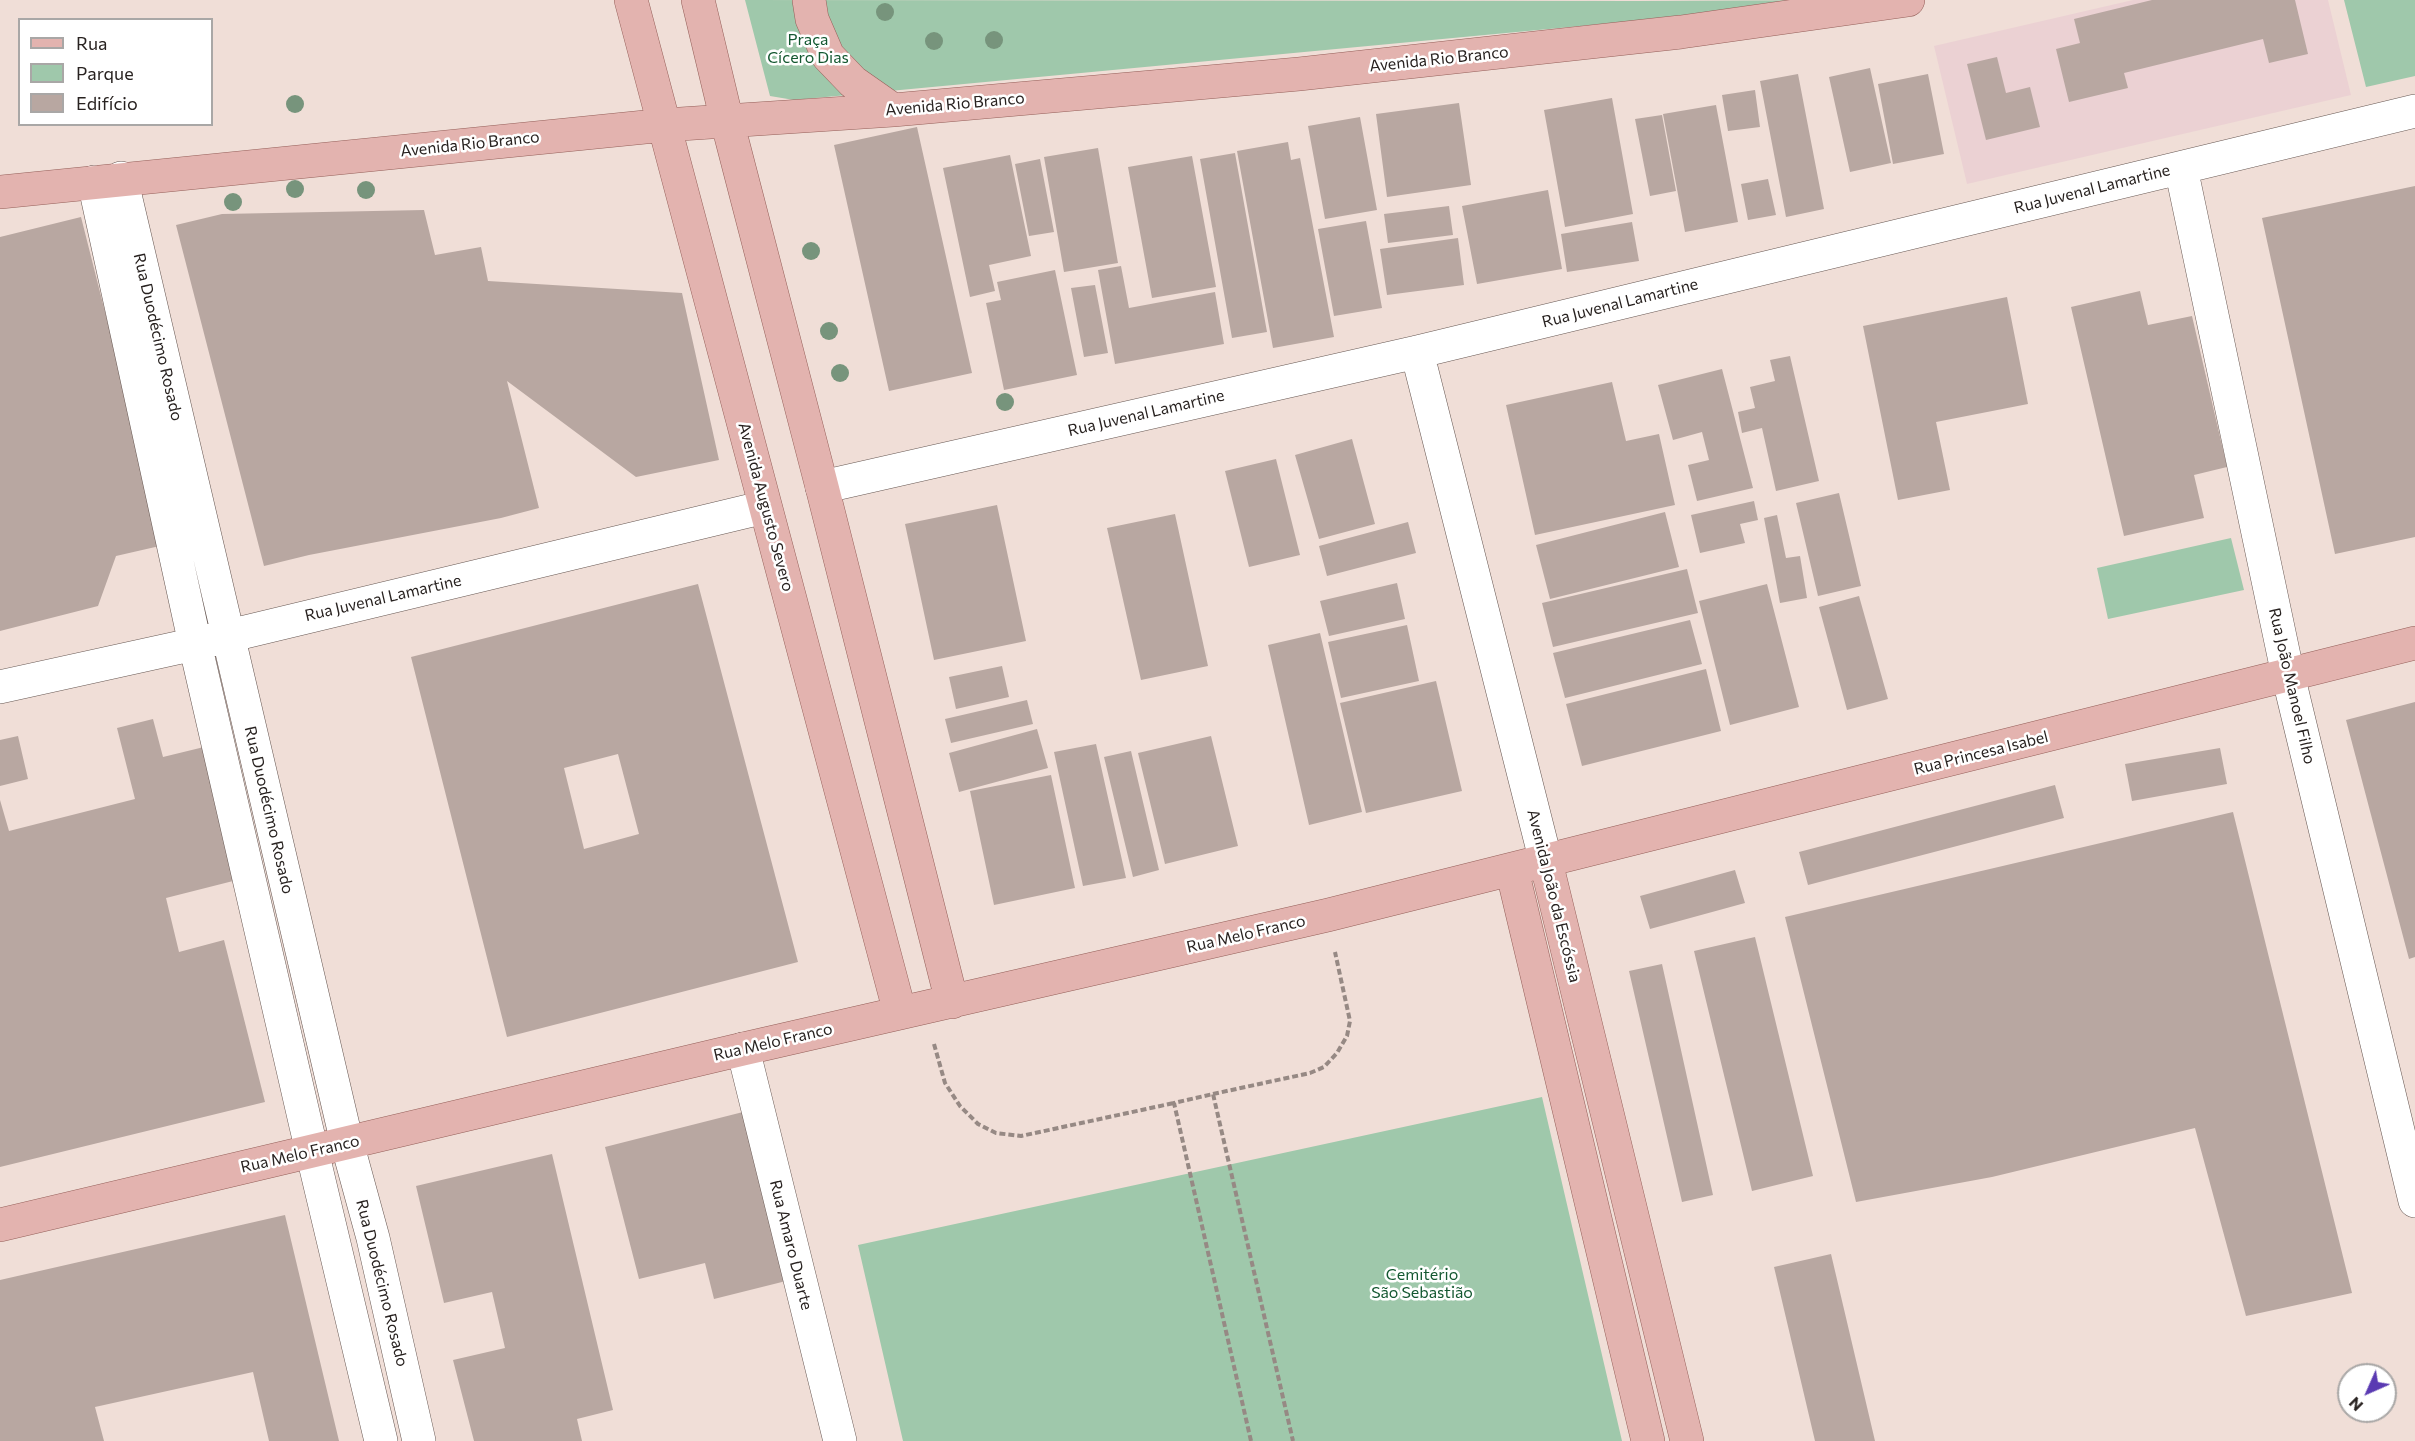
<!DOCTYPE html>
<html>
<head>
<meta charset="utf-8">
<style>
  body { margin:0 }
  #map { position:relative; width:2415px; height:1441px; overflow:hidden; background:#f0ded7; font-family:Commissioner,sans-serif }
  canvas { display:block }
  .legend { position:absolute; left:18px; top:18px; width:195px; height:108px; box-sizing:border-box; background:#fff; border:2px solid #a9a7a6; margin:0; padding:8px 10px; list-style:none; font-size:18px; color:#282220 }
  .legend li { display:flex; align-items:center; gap:12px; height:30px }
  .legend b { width:30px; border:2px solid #a9a7a6 }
  .north { position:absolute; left:2337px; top:1363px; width:60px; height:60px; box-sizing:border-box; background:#fff; border:2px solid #a9a7a6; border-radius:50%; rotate:225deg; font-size:16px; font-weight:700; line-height:24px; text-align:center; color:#282220 }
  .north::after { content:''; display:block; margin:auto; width:21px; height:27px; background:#5a3ab2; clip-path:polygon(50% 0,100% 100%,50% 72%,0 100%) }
</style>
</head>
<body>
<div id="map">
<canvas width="2415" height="1441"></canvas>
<ul class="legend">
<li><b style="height:8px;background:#e3b3af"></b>Rua</li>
<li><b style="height:16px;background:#9fc8ab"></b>Parque</li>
<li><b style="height:16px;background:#b8a7a1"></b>Edifício</li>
</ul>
<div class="north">N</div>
</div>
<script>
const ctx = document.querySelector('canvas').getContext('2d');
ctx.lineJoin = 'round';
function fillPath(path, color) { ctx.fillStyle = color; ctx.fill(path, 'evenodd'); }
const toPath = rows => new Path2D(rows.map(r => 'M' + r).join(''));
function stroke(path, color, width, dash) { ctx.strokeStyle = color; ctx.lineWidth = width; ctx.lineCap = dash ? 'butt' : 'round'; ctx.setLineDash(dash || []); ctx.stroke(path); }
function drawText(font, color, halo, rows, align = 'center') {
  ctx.font = font + ' Commissioner,sans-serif'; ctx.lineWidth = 5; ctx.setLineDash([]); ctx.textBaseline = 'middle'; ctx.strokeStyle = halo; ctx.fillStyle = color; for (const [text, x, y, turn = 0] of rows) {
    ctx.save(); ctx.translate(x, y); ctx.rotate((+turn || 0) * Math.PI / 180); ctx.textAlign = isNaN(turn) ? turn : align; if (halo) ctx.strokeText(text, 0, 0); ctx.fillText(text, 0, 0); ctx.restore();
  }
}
fillPath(toPath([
  [2133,0,2328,0,2351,95,1967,184,1934,46]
]), '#ebd1d3');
fillPath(toPath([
  [745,0,1638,1,1857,0,794,100,770,96],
  [2344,0,2415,0,2415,76,2366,87],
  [2231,538,2244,590,2108,619,2097,568],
  [1542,1097,1622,1441,903,1441,858,1245]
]), '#9fc8ab');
fillPath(toPath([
  [2152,0,2295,0,2308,54,2269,63,2263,39,2124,73,2128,88,2069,102,2056,49,2080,43,2074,19],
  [1997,57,2006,93,2030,87,2040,127,1986,140,1967,64],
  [1870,68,1891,163,1850,172,1829,77],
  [1798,74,1824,209,1786,217,1760,81],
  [1928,74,1944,154,1893,164,1878,84],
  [1755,90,1760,127,1728,131,1722,95],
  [1612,98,1633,214,1565,227,1544,110],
  [1459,103,1471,185,1387,197,1376,114],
  [1716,105,1738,222,1685,232,1663,114],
  [1662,115,1676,191,1650,196,1635,119],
  [1360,117,1377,210,1325,219,1308,126],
  [917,127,972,373,889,391,834,145],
  [1288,142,1291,160,1300,158,1334,337,1273,348,1237,151],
  [1098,148,1118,263,1064,272,1044,157],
  [1235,153,1267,332,1232,338,1200,159],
  [1010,155,1031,256,989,265,995,291,970,297,943,168],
  [1192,156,1216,287,1152,298,1128,167],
  [1040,159,1054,232,1029,236,1015,164],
  [1768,179,1776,215,1748,220,1741,184],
  [2415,186,2415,537,2335,554,2262,218],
  [1548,190,1562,269,1477,284,1462,206],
  [1449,206,1453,235,1388,243,1384,214],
  [424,210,435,255,481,247,488,281,682,293,719,460,636,477,507,381,539,508,501,518,309,555,264,566,176,225,222,214],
  [81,217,164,545,116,556,98,606,0,631,0,237],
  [1366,221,1382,308,1334,316,1318,229],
  [1632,222,1639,261,1567,272,1561,234],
  [1458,238,1464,285,1387,295,1380,249],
  [1121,266,1129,308,1215,292,1224,344,1115,364,1098,270],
  [1055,270,1077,375,1004,390,986,303,1001,300,997,282],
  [1095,285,1108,353,1084,357,1071,288],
  [2140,291,2148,325,2192,316,2227,467,2194,475,2204,518,2124,536,2071,307],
  [2007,297,2028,404,1936,422,1950,490,1898,500,1863,326],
  [1790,356,1819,481,1776,491,1762,428,1742,433,1738,412,1755,408,1750,387,1775,381,1770,360],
  [1722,369,1753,488,1697,501,1688,465,1709,460,1702,432,1673,440,1658,385],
  [1612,382,1626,441,1659,434,1675,505,1535,535,1506,405],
  [1352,439,1375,524,1319,539,1295,455],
  [1276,459,1300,555,1249,567,1225,471],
  [1839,493,1861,586,1818,596,1796,503],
  [1754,501,1758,520,1740,524,1745,543,1700,553,1691,515],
  [997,505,1026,641,934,660,905,524],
  [1665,512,1679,567,1550,599,1536,545],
  [1175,514,1208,666,1141,680,1107,528],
  [1777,515,1786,558,1800,556,1807,598,1780,603,1764,518],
  [1408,522,1416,553,1327,576,1319,546],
  [1687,569,1698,613,1553,647,1542,603],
  [1397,583,1405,619,1329,636,1320,601],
  [698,584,798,962,507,1037,411,657],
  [618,754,639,834,584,849,564,768],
  [1767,584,1799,707,1730,725,1699,601],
  [1859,596,1888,699,1847,710,1819,607],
  [1690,620,1702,664,1565,698,1553,653],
  [1407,625,1419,681,1341,698,1328,642],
  [1320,633,1362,812,1309,825,1268,645],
  [1002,666,1009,697,956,709,949,677],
  [1706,669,1721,731,1582,766,1566,704],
  [1436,681,1462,791,1366,813,1340,703],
  [1027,700,1033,724,951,743,945,719],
  [2415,702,2415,957,2409,959,2346,720],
  [153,719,163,757,204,747,237,880,166,898,179,952,224,940,265,1102,0,1167,0,800,9,831,135,799,117,728],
  [1037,729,1048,768,959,792,949,753],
  [18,736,28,779,0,786,0,740],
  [1211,736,1238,846,1165,864,1138,753],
  [1096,744,1126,878,1083,886,1054,752],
  [2220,748,2227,784,2132,801,2125,764],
  [1131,751,1159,870,1133,877,1104,757],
  [1051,775,1075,888,994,905,970,791],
  [2055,785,2064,818,1808,885,1799,852],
  [2233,812,2352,1293,2246,1316,2195,1128,1992,1177,1856,1202,1785,917],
  [1735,870,1745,903,1650,929,1640,896],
  [1755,937,1813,1176,1752,1191,1694,951],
  [1662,964,1713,1195,1682,1202,1629,971],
  [743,1112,786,1281,714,1299,705,1263,639,1279,605,1147],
  [552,1154,613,1410,577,1419,582,1441,474,1441,453,1360,505,1348,492,1292,444,1303,416,1186],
  [285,1215,339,1441,269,1441,253,1372,95,1407,104,1441,0,1441,0,1280],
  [1831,1254,1875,1441,1815,1441,1774,1267]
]), '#b8a7a1');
const minor = toPath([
  [2181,168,2288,675,2415,1201],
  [121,178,347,1143,373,1238,419,1441],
  [94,182,195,644,306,1126,381,1441],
  [1417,352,1546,862],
  [822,487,1417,352,2415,111],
  [0,687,195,644,765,507],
  [743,1049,840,1441]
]);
const major = toPath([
  [631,0,900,1013],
  [698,0,727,121,822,487,952,1002],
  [809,0,812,19,828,56,853,82,893,110],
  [0,192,665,125,893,110,1299,74,1681,32,1908,0],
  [1546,862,1687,1441],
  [1512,870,1648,1441],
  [0,1225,743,1049,1328,915,2415,643]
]);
stroke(minor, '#685954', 34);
stroke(major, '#95605a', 34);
stroke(toPath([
  [934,1044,945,1083,960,1106,978,1124,996,1133,1021,1136,1174,1103],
  [1213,1094,1310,1073,1324,1067,1337,1053,1347,1036,1350,1021,1335,952],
  [1251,1441,1174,1103,1213,1094,1293,1441]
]), '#968984', 4, [6, 3]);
stroke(minor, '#fff', 33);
stroke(major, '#e3b3af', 33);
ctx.fillStyle = '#77947c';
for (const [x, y] of [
  [885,12],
  [994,40],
  [934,41],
  [295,104],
  [295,189],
  [366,190],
  [233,202],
  [811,251],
  [829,331],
  [840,373],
  [1005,402]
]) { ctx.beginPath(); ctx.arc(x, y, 9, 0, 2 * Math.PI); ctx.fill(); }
drawText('16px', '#145831', '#fff', [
  ["Praça",808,40],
  ["Cícero Dias",808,58],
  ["Cemitério",1422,1275],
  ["São Sebastião",1422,1293]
]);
drawText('16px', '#282220', '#fff', [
  ["Avenida Rio Branco",1439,59,-6],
  ["Avenida Rio Branco",955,104,-5],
  ["Avenida Rio Branco",470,144,-6],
  ["Rua Juvenal Lamartine",2092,189,-14],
  ["Rua Juvenal Lamartine",1620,303,-14],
  ["Rua Duodécimo Rosado",158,337,77],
  ["Rua Juvenal Lamartine",1146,413,-13],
  ["Avenida Augusto Severo",766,507,75],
  ["Rua Juvenal Lamartine",383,598,-13],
  ["Rua João Manoel Filho",2292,686,77],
  ["Rua Princesa Isabel",1981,753,-14],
  ["Rua Duodécimo Rosado",269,810,77],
  ["Avenida João da Escóssia",1554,896,76],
  ["Rua Melo Franco",1246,934,-13],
  ["Rua Melo Franco",773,1042,-13],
  ["Rua Melo Franco",300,1154,-13],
  ["Rua Amaro Duarte",791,1245,76],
  ["Rua Duodécimo Rosado",382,1283,76]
]);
</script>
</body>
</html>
